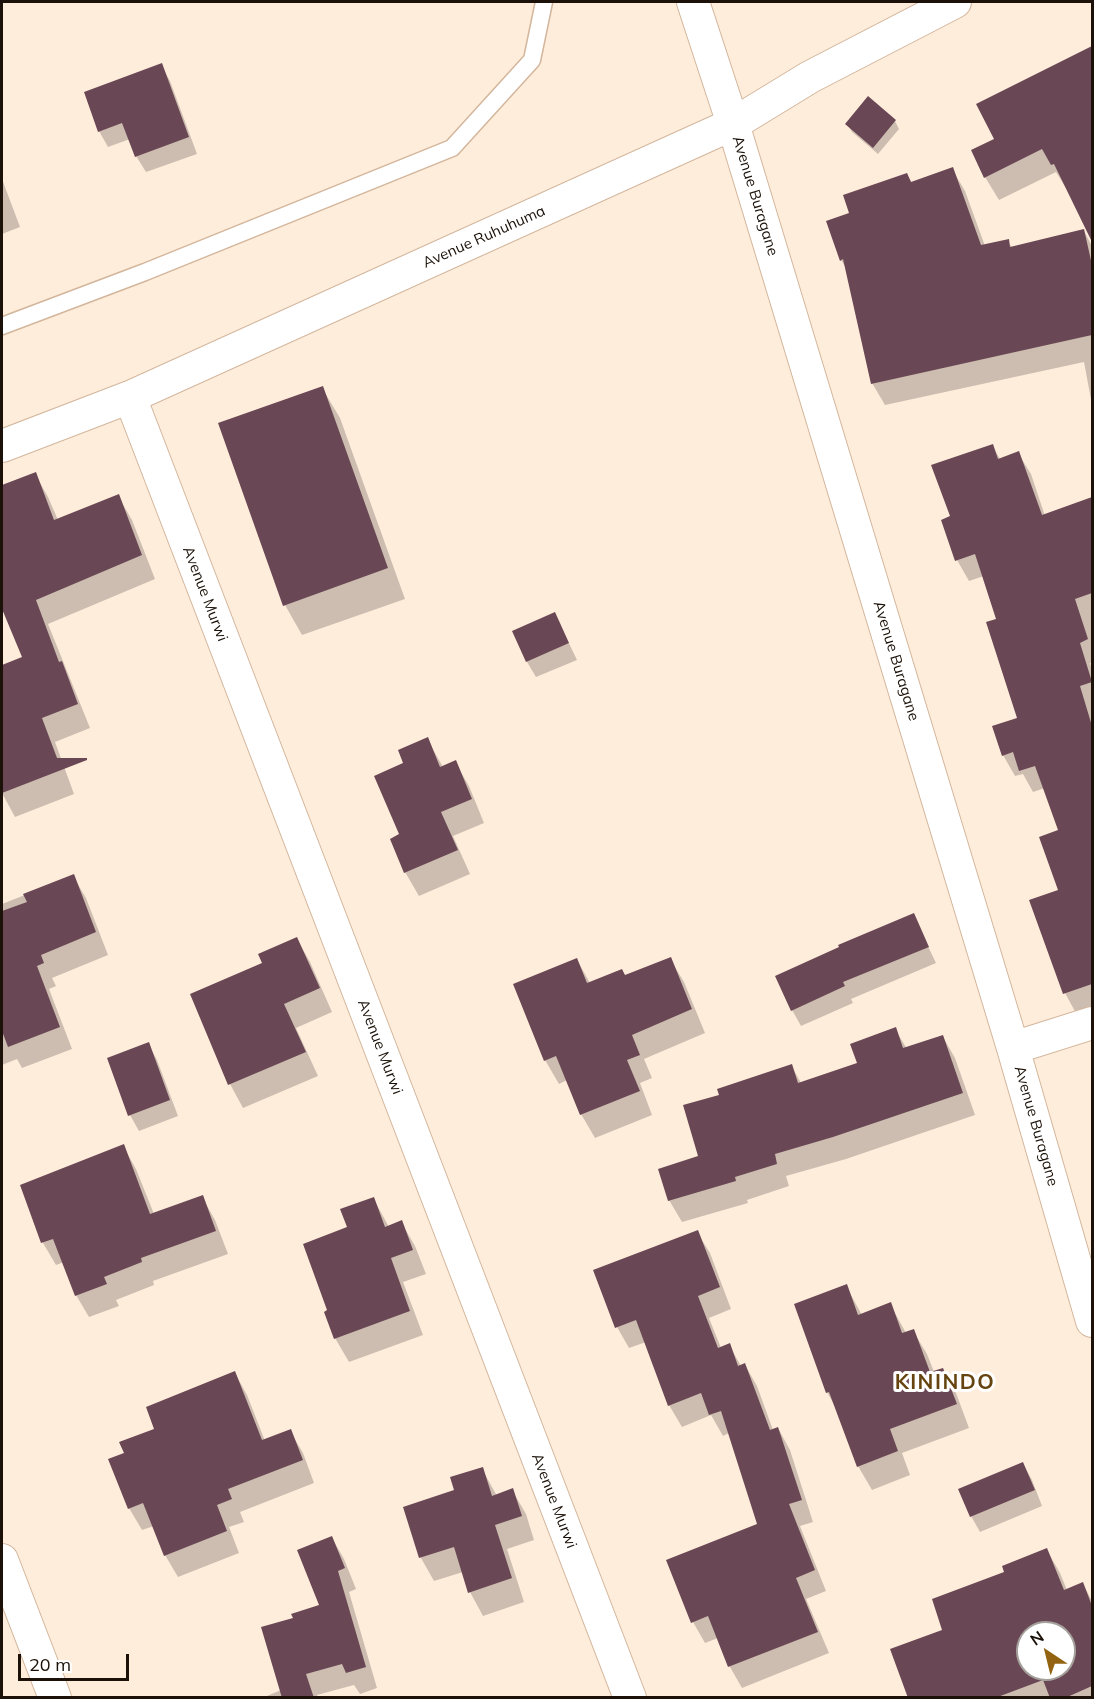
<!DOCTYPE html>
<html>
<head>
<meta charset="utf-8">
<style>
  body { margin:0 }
  #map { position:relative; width:1094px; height:1699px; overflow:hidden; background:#ffeddc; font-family:Mulish,sans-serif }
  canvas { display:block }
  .frame { position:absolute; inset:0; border:3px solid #1b1108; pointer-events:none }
  .north { position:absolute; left:1016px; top:1621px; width:60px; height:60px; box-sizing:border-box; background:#fff; border:2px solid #a4a09c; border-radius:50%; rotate:325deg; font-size:16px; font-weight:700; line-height:24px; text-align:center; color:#1b1108 }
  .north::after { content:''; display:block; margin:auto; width:21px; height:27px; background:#936312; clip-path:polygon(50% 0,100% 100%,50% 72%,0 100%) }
  .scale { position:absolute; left:18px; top:1654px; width:111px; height:27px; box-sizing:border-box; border:3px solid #1b1108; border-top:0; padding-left:8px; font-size:18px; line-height:21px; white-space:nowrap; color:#1b1108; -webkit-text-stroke:4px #fff; paint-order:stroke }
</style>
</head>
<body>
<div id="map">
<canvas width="1094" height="1699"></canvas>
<div class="frame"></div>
<div class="north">N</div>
<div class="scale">20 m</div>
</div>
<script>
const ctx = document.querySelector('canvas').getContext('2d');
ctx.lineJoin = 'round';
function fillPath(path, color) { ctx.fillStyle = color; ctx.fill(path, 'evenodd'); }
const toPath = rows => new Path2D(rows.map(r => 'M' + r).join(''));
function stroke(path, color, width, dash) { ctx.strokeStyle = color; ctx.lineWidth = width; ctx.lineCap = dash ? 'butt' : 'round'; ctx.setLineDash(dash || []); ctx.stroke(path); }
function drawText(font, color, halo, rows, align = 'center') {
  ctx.font = font + ' Mulish,sans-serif'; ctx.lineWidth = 6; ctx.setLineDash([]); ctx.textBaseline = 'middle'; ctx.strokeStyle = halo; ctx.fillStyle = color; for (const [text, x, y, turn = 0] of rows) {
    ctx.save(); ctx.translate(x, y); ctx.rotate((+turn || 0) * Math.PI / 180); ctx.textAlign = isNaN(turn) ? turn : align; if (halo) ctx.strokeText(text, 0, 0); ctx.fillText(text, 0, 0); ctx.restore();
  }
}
fillPath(toPath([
  [1086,51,1092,62,1092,227,1090,229,1067,187,1066,188,1056,172,999,200,985,177,996,139],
  [161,65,170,81,197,154,146,172,136,156,130,139,108,147,99,131],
  [868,99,895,121,899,129,878,154,852,132,847,124],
  [952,169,965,191,985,246,1008,241,1012,248,1084,231,1092,246,1092,405,1084,362,885,405,872,383,848,271,841,260,851,214,907,175,912,183],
  [2,179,20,227,2,234],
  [322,388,340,418,405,599,302,635,285,605,220,424],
  [992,445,1000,459,1018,453,1031,474,1045,516,1088,542,1092,541,1092,663,1090,663,1092,670,1092,1009,1077,1015,1065,993,1060,890,1060,831,1045,788,1033,792,1023,774,1015,776,1003,755,1019,719,998,620,984,576,969,581,957,560,951,517],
  [35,474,48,497,58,520,118,496,132,520,155,579,48,624,90,728,55,742,74,794,15,817,2,793,2,667,24,658,2,603,2,487],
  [555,614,577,660,536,677,527,662],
  [427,739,443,767,455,762,469,786,484,823,453,836,470,874,419,896,405,872,401,835,405,764],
  [73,876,86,898,108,955,52,978,56,986,49,989,72,1049,22,1068,17,1059,2,1065,2,904],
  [913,915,936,963,851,999,853,1003,801,1026,792,1010],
  [297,939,310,962,332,1012,296,1028,318,1076,243,1108,230,1084,192,995,264,964],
  [670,959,684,982,705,1033,644,1059,652,1078,640,1083,652,1115,595,1138,581,1114,567,1080,559,1084,545,1060,577,960,590,983,625,977],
  [895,1029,907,1049,943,1037,955,1058,975,1115,846,1159,786,1176,789,1186,747,1200,748,1203,682,1222,669,1200,700,1157,721,1096,791,1065,801,1083,859,1064],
  [148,1044,157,1060,178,1116,139,1131,130,1115],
  [123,1146,136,1169,154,1214,202,1197,215,1220,228,1254,153,1281,154,1285,116,1300,119,1306,89,1317,76,1295,64,1262,56,1265,43,1243,21,1186],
  [373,1198,389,1227,401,1222,415,1246,426,1274,403,1282,423,1335,349,1362,335,1338,329,1311,349,1228],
  [697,1232,710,1253,731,1309,709,1318,721,1348,729,1345,741,1366,745,1365,757,1386,773,1430,778,1428,790,1450,813,1522,800,1526,826,1591,806,1599,829,1653,742,1688,730,1667,718,1638,705,1643,693,1622,759,1525,729,1433,723,1436,711,1415,682,1427,669,1405,646,1342,629,1348,617,1327],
  [846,1286,862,1315,890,1304,906,1333,913,1331,927,1354,934,1372,942,1369,956,1393,969,1428,902,1453,910,1475,872,1490,858,1466,836,1408,827,1392],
  [235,1373,247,1395,265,1441,290,1431,303,1453,314,1483,240,1512,244,1522,229,1527,239,1553,178,1577,165,1555,154,1526,142,1530,129,1508,125,1454],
  [1023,1464,1032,1480,1042,1506,980,1532,971,1516],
  [482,1469,497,1496,512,1490,526,1514,534,1540,507,1549,524,1602,483,1616,470,1592,463,1572,434,1581,421,1558,405,1508,456,1491],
  [332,1538,344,1559,356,1589,349,1592,377,1688,360,1694,354,1685,317,1695,318,1698,262,1698,281,1690,295,1619,321,1606],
  [1047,1550,1060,1573,1067,1590,1083,1584,1092,1601,1092,1698,910,1698,944,1630,1006,1573],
  [1028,1633,1064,1633,1064,1669,1028,1669]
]), '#0003');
fillPath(toPath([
  [1092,46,1092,242,1054,164,1051,165,1042,149,984,178,971,150,994,139,976,104],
  [162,63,189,137,135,157,122,123,98,132,84,92],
  [868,96,896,120,873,148,845,124],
  [953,167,981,245,1009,239,1010,247,1084,229,1092,265,1092,335,871,384,843,259,840,261,826,221,849,213,843,195,907,173,911,182],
  [323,386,388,568,283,606,218,423],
  [993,444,998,459,1019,451,1042,515,1092,497,1092,593,1075,599,1088,639,1080,643,1092,682,1080,686,1092,726,1092,984,1063,994,1029,900,1058,890,1039,837,1058,830,1035,766,1019,771,1013,752,1002,756,992,726,1017,718,986,622,996,619,975,554,955,561,941,520,950,516,931,465],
  [36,472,54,520,119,494,142,555,36,600,59,662,62,661,78,704,42,718,57,758,87,758,87,760,2,793,2,665,22,657,2,609,2,485],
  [555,612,569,643,526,662,512,631],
  [428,737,440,767,456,760,472,799,441,812,458,850,404,873,390,839,399,834,374,776,403,763,398,750],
  [74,874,96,932,41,955,44,963,37,966,60,1027,8,1047,2,1031,2,911,27,902,23,894],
  [914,913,929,947,843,982,845,986,791,1011,775,976,839,947,838,945],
  [297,937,320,988,284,1004,306,1052,228,1085,190,994,262,963,258,954],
  [671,957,692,1009,632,1035,640,1055,627,1060,640,1091,580,1115,556,1056,544,1061,513,984,577,958,587,983,622,969,625,975],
  [896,1027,903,1048,943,1035,963,1093,833,1137,775,1154,777,1164,735,1177,736,1181,668,1201,658,1169,698,1156,683,1105,719,1095,717,1089,792,1064,798,1083,857,1063,850,1044],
  [149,1042,170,1100,128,1116,107,1058],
  [124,1144,150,1214,203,1195,216,1231,141,1258,142,1262,104,1277,107,1284,75,1296,53,1239,41,1243,20,1185],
  [374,1197,385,1227,402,1220,413,1250,391,1258,410,1311,334,1339,324,1312,327,1310,303,1244,347,1227,340,1209],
  [698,1230,720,1287,698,1296,718,1348,730,1343,738,1366,745,1363,770,1430,778,1427,802,1500,789,1504,815,1570,796,1578,818,1632,728,1667,708,1616,691,1623,666,1560,757,1524,721,1411,709,1415,701,1393,668,1406,636,1320,615,1328,593,1270],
  [847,1284,858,1315,891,1302,902,1333,914,1329,930,1372,943,1368,957,1404,890,1429,898,1451,857,1467,829,1392,826,1393,794,1304],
  [235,1371,262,1440,291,1429,303,1460,228,1489,232,1499,217,1505,227,1531,164,1556,143,1503,128,1509,108,1459,124,1453,119,1442,154,1429,146,1407],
  [1023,1462,1035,1490,970,1517,958,1489],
  [483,1467,492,1496,513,1488,522,1516,495,1525,512,1578,468,1593,454,1547,419,1558,403,1507,454,1490,450,1477],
  [332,1536,345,1568,338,1571,366,1667,346,1673,342,1664,306,1674,314,1698,282,1698,261,1627,293,1618,291,1614,319,1605,297,1550],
  [1047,1548,1064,1590,1083,1582,1092,1606,1092,1686,1065,1698,1050,1698,1043,1680,995,1698,908,1698,890,1649,942,1630,932,1599,1004,1572,1002,1566],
  [1028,1633,1064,1633,1064,1669,1028,1669]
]), '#6a4754');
const service = toPath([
  [2,326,145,272,452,148,532,60,544,2]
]);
const minor = toPath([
  [693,2,733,124,1013,1048,1092,1321],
  [130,397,630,1698],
  [2,446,130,397,733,124,810,77,955,2],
  [1013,1048,1092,1023],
  [2,1560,55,1698]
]);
stroke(service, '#d3b69c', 19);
stroke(minor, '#d3b69c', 34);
stroke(service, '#fff', 16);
stroke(minor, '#fff', 32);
drawText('15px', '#1b1108', '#fff', [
  ["Avenue Buragane",755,196,73],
  ["Avenue Ruhuhuma",484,237,-24],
  ["Avenue Murwi",205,594,69],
  ["Avenue Buragane",896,661,73],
  ["Avenue Murwi",380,1047,69],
  ["Avenue Buragane",1036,1126,74],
  ["Avenue Murwi",554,1501,69]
]);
ctx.letterSpacing = '1.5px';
drawText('bold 21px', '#65440f', '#fff', [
  ["KININDO",945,1383]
]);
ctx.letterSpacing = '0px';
</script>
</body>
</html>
